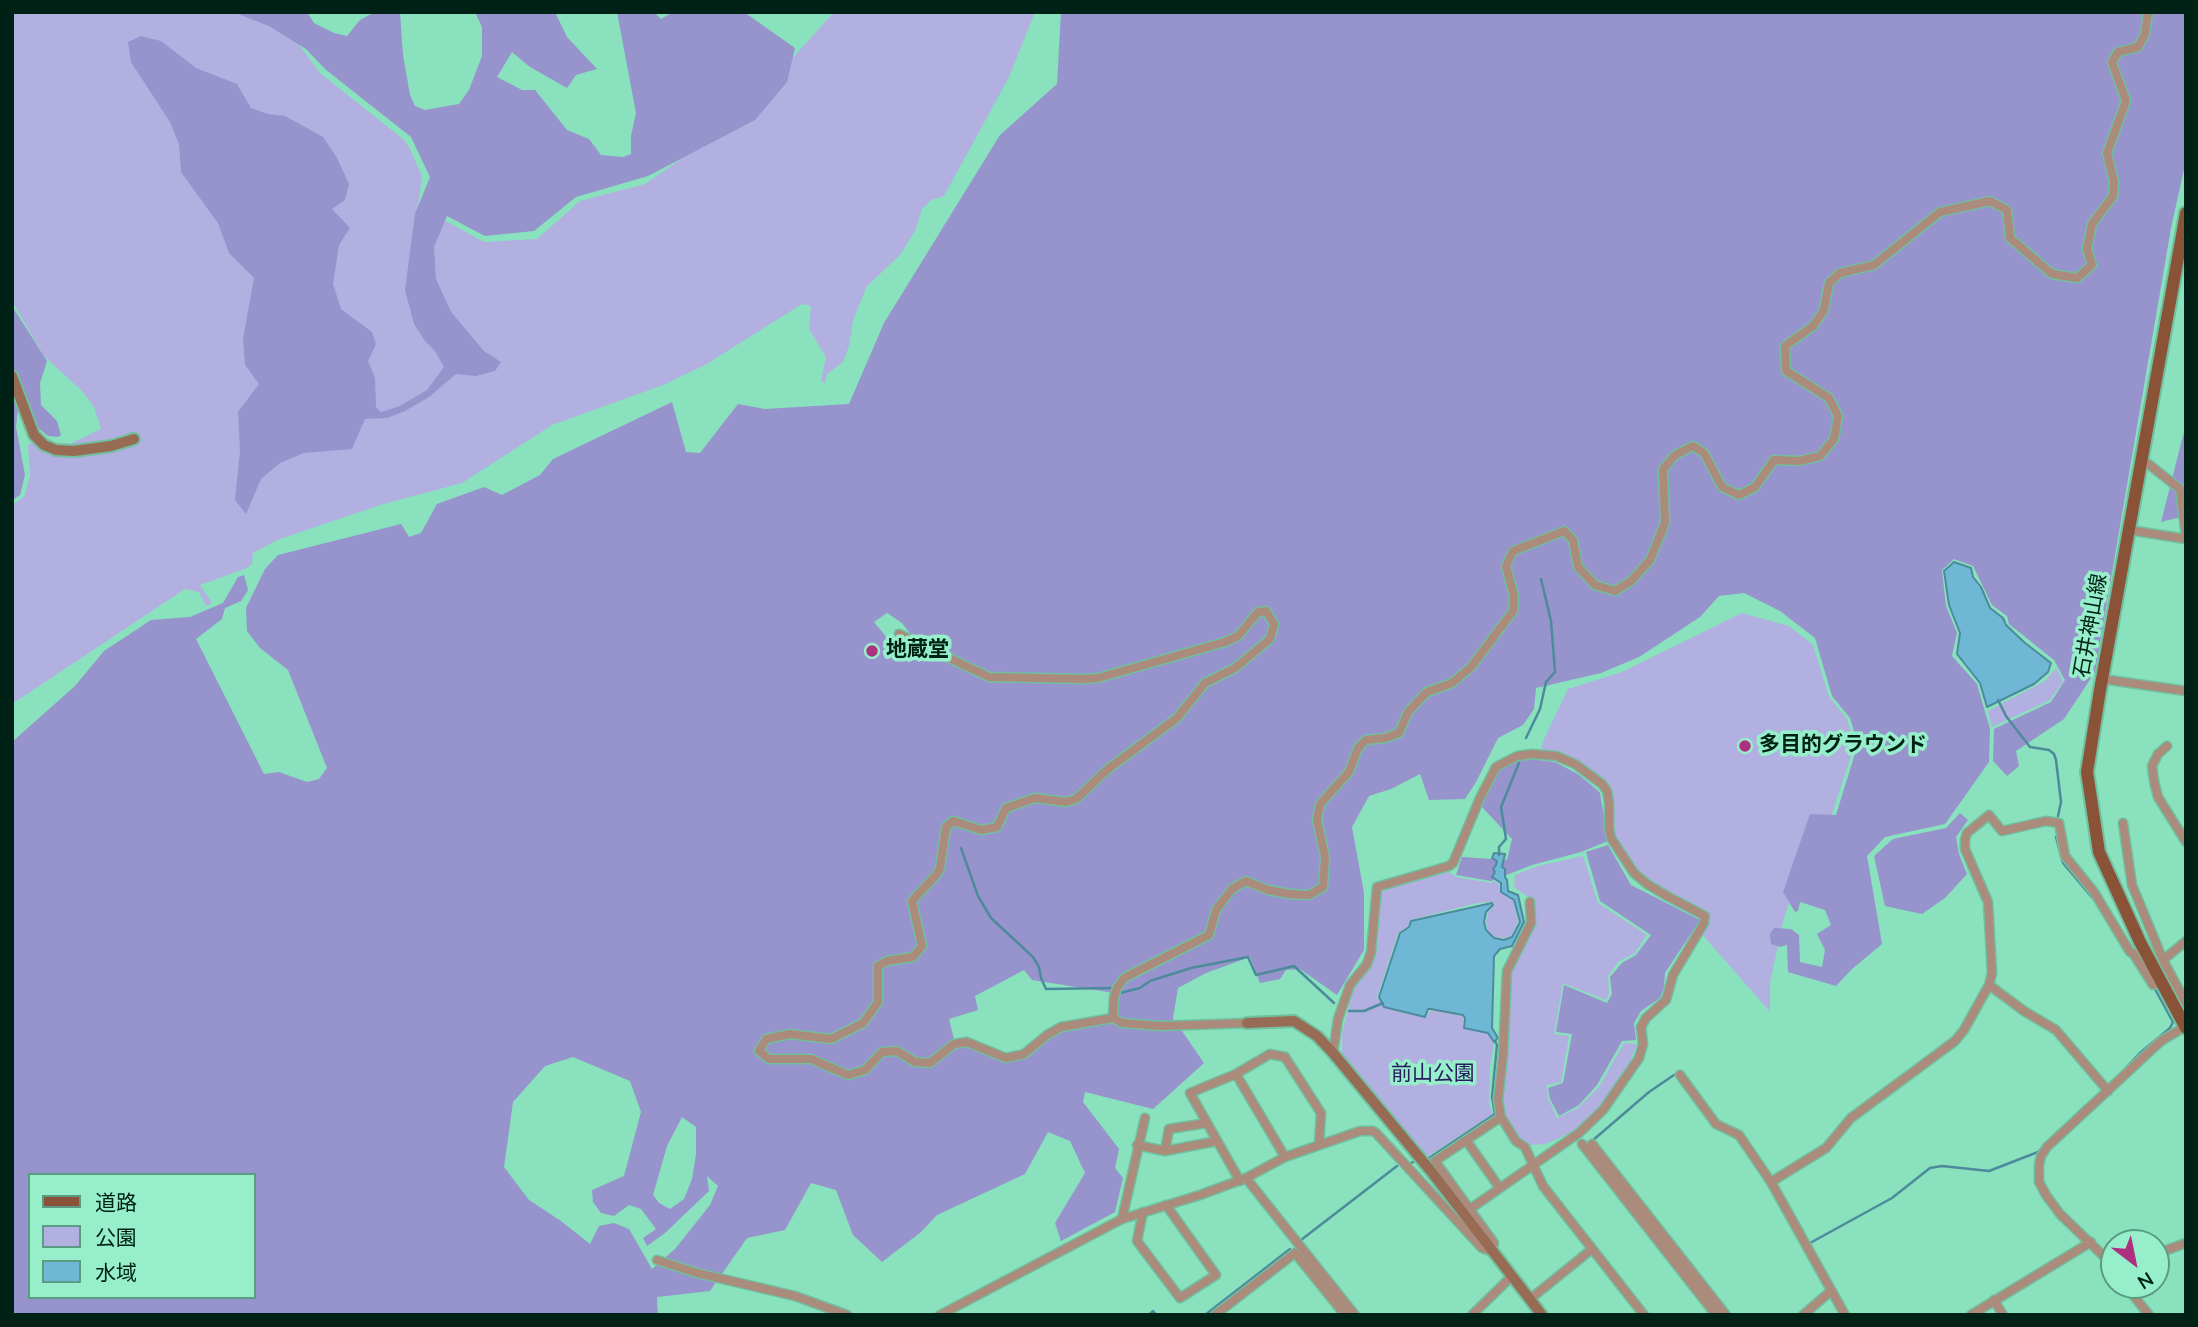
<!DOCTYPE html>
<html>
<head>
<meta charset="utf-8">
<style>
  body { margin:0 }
  #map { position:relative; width:2198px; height:1327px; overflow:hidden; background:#89e1bd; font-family:"Nunito Sans","Noto Sans JP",sans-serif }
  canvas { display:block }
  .frame { position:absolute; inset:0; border:14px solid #002216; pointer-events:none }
  .legend { position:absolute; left:28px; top:1173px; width:228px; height:126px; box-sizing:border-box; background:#96eeca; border:2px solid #5a9c82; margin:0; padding:9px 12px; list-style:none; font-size:21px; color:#002216 }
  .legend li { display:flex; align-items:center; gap:14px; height:35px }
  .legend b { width:35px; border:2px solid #5a9c82 }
  .north { position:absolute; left:2100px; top:1229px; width:70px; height:70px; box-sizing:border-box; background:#96eeca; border:2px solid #5a9c82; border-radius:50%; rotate:148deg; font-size:19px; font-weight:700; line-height:28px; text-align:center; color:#002216 }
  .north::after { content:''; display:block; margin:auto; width:24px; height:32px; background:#ae3080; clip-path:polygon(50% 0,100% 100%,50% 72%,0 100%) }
</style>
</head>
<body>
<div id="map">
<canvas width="2198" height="1327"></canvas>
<div class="frame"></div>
<ul class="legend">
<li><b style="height:9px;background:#8a5338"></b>道路</li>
<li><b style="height:19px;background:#b2b0e1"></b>公園</li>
<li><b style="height:19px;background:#6eb8d6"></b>水域</li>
</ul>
<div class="north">N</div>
</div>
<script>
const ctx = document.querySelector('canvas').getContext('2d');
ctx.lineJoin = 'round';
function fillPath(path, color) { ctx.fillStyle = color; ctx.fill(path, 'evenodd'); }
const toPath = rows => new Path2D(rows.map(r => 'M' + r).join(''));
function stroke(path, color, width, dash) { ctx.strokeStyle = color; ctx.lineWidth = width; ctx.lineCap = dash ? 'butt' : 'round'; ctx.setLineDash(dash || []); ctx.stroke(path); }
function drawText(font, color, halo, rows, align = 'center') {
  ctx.font = font + ' "Nunito Sans","Noto Sans JP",sans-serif'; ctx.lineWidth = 7; ctx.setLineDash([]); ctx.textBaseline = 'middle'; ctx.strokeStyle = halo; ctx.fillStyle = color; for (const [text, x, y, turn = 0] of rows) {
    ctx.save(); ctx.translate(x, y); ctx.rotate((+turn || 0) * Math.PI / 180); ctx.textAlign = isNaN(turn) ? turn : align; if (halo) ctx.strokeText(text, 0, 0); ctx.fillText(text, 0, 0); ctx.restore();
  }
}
fillPath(toPath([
  [12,12,258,12,287,29,320,73,403,139,409,147,422,176,418,206,484,242,537,239,580,201,645,184,700,146,754,101,834,12,1035,12,1009,77,944,196,931,200,922,209,915,231,900,255,867,286,853,320,849,346,843,362,827,374,825,383,821,381,826,357,809,329,811,306,802,304,705,365,663,385,552,425,462,483,380,505,277,540,253,553,252,564,247,568,200,585,212,603,206,606,199,592,185,589,12,704,12,505,24,497,30,476,28,445,40,437,51,443,70,444,101,429,94,407,82,391,44,356,12,301],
  [1742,613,1789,626,1813,645,1829,697,1847,719,1855,743,1832,814,1817,830,1797,876,1783,922,1770,983,1770,1012,1702,934,1710,920,1707,912,1681,900,1635,869,1614,836,1612,826,1613,797,1610,788,1601,777,1561,752,1541,751,1544,739,1568,689,1622,672],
  [2056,668,2063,681,2050,700,1992,727,1988,711,2045,681],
  [1583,856,1598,903,1647,935,1634,954,1619,961,1608,976,1609,994,1606,1000,1563,983,1554,1034,1569,1036,1561,1082,1546,1085,1548,1098,1557,1118,1578,1108,1599,1087,1624,1043,1637,1044,1629,1064,1605,1100,1582,1125,1564,1136,1545,1144,1530,1145,1519,1139,1505,1118,1502,1103,1512,968,1535,922,1531,899,1514,887,1515,875,1538,866],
  [1449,872,1456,877,1491,883,1494,881,1499,884,1500,892,1513,901,1518,922,1511,936,1504,938,1495,937,1488,931,1486,922,1488,913,1494,905,1493,902,1477,903,1410,920,1408,926,1398,933,1377,997,1384,1008,1425,1018,1431,1010,1463,1016,1463,1028,1488,1034,1494,1044,1490,1066,1489,1104,1493,1114,1427,1157,1342,1053,1342,1033,1354,987,1373,961,1377,950,1381,893,1388,888]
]), '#b2b0e1');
fillPath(toPath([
  [233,12,307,12,314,23,334,33,347,36,360,20,375,12,400,12,403,55,410,95,415,106,425,110,459,104,469,90,482,56,482,27,475,12,555,12,567,37,597,69,576,75,567,88,530,67,512,52,497,77,522,90,535,90,567,130,589,139,601,155,623,157,631,154,631,136,636,113,617,12,654,12,661,19,673,12,744,12,795,48,787,82,755,120,648,176,576,197,534,231,485,236,447,216,434,247,436,279,451,312,484,351,501,362,495,371,476,376,456,374,429,397,405,411,387,418,365,419,352,449,304,453,280,463,261,479,246,514,235,500,240,451,238,412,259,384,245,365,243,339,254,278,229,253,218,223,181,172,179,144,170,122,131,62,128,42,141,36,161,41,196,68,237,84,251,108,268,114,285,116,323,137,336,156,349,184,345,200,332,209,350,228,339,245,333,284,341,309,372,332,376,344,368,361,375,378,376,407,381,412,400,406,427,390,444,367,435,351,425,341,414,324,405,290,415,214,430,177,411,137,325,69,306,49,269,26],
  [1061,12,2186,12,2186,160,2171,228,2095,672,2064,719,2016,751,2019,766,2007,776,1993,761,1994,729,2051,702,2065,680,2054,660,2009,624,2007,616,1992,605,1973,566,1954,559,1942,570,1946,606,1957,633,1952,656,1977,684,1990,729,1989,762,1945,824,1885,837,1867,856,1882,944,1852,969,1836,986,1788,972,1787,945,1780,947,1771,944,1770,934,1774,928,1791,929,1799,935,1800,962,1822,967,1825,950,1817,934,1831,925,1825,910,1800,902,1798,911,1795,912,1783,892,1810,814,1836,815,1858,744,1850,718,1832,696,1815,638,1780,611,1744,593,1719,596,1700,617,1639,657,1601,673,1536,688,1534,709,1523,725,1498,738,1476,782,1465,799,1429,800,1420,774,1391,789,1369,796,1352,827,1364,893,1364,950,1337,995,1300,969,1286,970,1280,979,1260,983,1250,957,1206,973,1178,988,1173,1018,1204,1063,1153,1109,1085,1092,1083,1102,1119,1149,1115,1168,1123,1178,1115,1212,1061,1241,1055,1223,1085,1173,1070,1141,1048,1132,1025,1174,937,1215,921,1232,882,1262,853,1235,836,1190,811,1183,785,1230,747,1238,710,1291,657,1297,658,1315,12,1315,12,742,75,686,104,651,151,620,190,617,223,603,238,577,244,575,248,590,241,601,225,608,222,619,196,639,264,774,279,772,307,782,319,779,327,768,288,670,260,648,247,631,246,608,265,569,278,555,401,524,409,537,421,533,437,504,484,487,502,495,540,475,553,459,672,402,686,452,700,453,738,404,765,409,849,404,884,323,1000,135,1057,84],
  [887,613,902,623,912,636,911,645,892,644,874,622],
  [1024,970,1032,980,1108,992,1117,997,1115,1022,1063,1031,1050,1036,1026,1057,1003,1061,967,1046,956,1047,949,1019,978,1010,975,996],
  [573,1057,630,1081,641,1112,624,1176,592,1190,593,1202,601,1213,614,1216,629,1205,641,1209,656,1229,643,1238,647,1246,665,1233,709,1191,707,1176,718,1186,710,1205,675,1249,652,1269,629,1229,614,1223,599,1226,590,1244,561,1221,529,1200,504,1167,513,1102,545,1066],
  [682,1117,696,1127,696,1154,692,1179,684,1199,670,1209,659,1203,653,1195,667,1146],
  [30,1175,254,1175,254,1297,30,1297],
  [12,306,47,361,40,383,41,405,57,421,61,435,58,437,48,436,37,427,29,405,18,407,16,427,25,475,20,495,14,499,12,499],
  [2186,424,2186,524,2177,518,2161,522],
  [1530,759,1555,762,1578,774,1596,789,1600,793,1608,841,1581,852,1532,865,1491,881,1456,875,1462,857,1507,860,1512,839,1481,806,1501,768,1514,762],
  [1960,813,1968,820,1956,837,1959,854,1967,874,1945,898,1922,914,1885,906,1874,856,1893,839,1946,828],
  [1608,845,1631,885,1700,920,1665,973,1664,987,1660,998,1641,1011,1634,1023,1636,1040,1622,1041,1597,1085,1579,1105,1559,1116,1550,1099,1548,1088,1563,1083,1572,1034,1556,1032,1564,985,1607,1003,1612,994,1610,977,1622,963,1636,955,1651,935,1600,901,1586,852]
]), '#9693cd');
const water = toPath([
  [1954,562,1971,568,1973,577,1981,587,1990,608,2003,618,2006,625,2025,643,2051,663,2048,672,2034,684,1987,707,1980,683,1957,654,1960,633,1949,605,1944,571,1954,562],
  [1494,853,1505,854,1502,867,1505,869,1505,877,1507,880,1508,891,1518,895,1524,922,1512,946,1500,949,1494,956,1492,1028,1498,1038,1494,1042,1488,1033,1464,1028,1465,1018,1463,1015,1431,1009,1428,1009,1425,1017,1384,1007,1379,997,1400,933,1409,927,1411,921,1492,903,1493,905,1486,912,1484,922,1486,930,1494,938,1504,940,1512,937,1520,922,1514,900,1501,892,1501,883,1492,877,1495,872,1493,869,1496,865,1497,861,1492,858,1494,853]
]);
fillPath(water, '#6eb8d6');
stroke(water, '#4d8b9c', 2);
stroke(toPath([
  [1998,700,2006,716,2030,747,2049,750,2054,754,2056,760,2061,802,2058,816],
  [1526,738,1540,709,1546,682,1555,672,1551,621,1541,579],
  [2056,837,2063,863,2095,901],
  [961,848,978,896,991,918,1033,957,1039,967,1041,978,1046,989,1111,988],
  [1499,855,1499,847,1506,839,1501,807,1519,763],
  [1120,993,1140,988,1150,981,1191,968,1248,957,1256,975,1294,966,1334,1003],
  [1349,1011,1364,1011,1383,1003],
  [2123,1071,2140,1053,2170,1028,2173,1022,2155,989],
  [1592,1141,1649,1092,1674,1075],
  [1429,1158,1495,1114,1492,1097,1497,1045,1495,1041],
  [1411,1163,1413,1162],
  [1301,1240,1397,1166],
  [1810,1243,1892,1198,1930,1168,1942,1166,1989,1171,2038,1152,2085,1106],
  [1149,1315,1153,1311,1156,1315],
  [1205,1315,1290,1249]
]), '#4d8b9c', 2.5);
const street = toPath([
  [2142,459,2180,489,2186,536],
  [2129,530,2186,539],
  [899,634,989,677,1083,679,1098,678,1225,642,1238,636,1258,612,1266,611,1274,624,1270,639,1235,668,1205,683,1177,718,1108,769,1076,799,1066,802,1035,798,1006,808,997,827,981,830,953,821,946,827,940,868,936,875,912,901,922,946,913,957,887,961,878,966,878,1002,863,1023,831,1039,790,1034,766,1039,759,1051,769,1059,811,1059,848,1075,865,1070,882,1052,897,1051,915,1062,930,1063,954,1044,967,1042,1006,1058,1024,1054,1047,1035,1061,1027,1113,1018],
  [2102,679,2186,691],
  [2167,746,2158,754,2152,766,2154,781,2158,797,2186,842],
  [2123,823,2132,885,2163,960,2186,1003],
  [1530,902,1531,923,1507,971,1503,1055,1498,1100,1501,1117,1516,1141,1525,1147,1543,1186,1644,1315],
  [2163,960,2186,941],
  [1989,985,2024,1011,2056,1030,2108,1091],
  [1247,1023,1161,1026,1122,1023,1113,1018,1114,998,1117,988,1124,978,1209,935,1216,910,1232,889,1246,881,1268,890,1290,894,1309,895,1323,887,1325,857,1317,820,1320,804,1349,772,1358,748,1366,740,1385,738,1399,733,1408,712,1427,692,1452,683,1471,667,1513,611,1514,596,1506,566,1513,551,1564,531,1573,540,1578,567,1595,585,1615,591,1631,581,1650,560,1665,523,1663,469,1675,455,1693,446,1704,453,1722,487,1739,495,1755,487,1774,460,1799,461,1820,456,1834,439,1838,416,1829,398,1786,371,1785,346,1813,326,1824,310,1829,283,1840,273,1874,265,1940,212,1990,201,2007,210,2010,238,2052,274,2077,278,2092,265,2087,249,2092,224,2113,196,2114,182,2107,153,2126,101,2112,62,2118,52,2138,47,2145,34,2148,12],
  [1333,1053,1338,1019,1350,985,1367,964,1371,952,1377,887,1449,866,1453,863,1480,798,1496,767,1517,756,1532,754,1556,756,1575,764,1602,784,1607,791,1609,803,1609,828,1611,838,1634,873,1647,884,1667,896,1705,916,1704,923,1673,975,1666,1000,1646,1018,1641,1027,1643,1044,1639,1058,1603,1110,1579,1133,1470,1209],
  [1236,1074,1285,1157],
  [1680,1075,1716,1124,1739,1135,1771,1182,1845,1315],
  [1466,1140,1499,1187],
  [1582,1144,1716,1315],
  [1592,1144,1726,1315],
  [1137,1145,1165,1151,1217,1141],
  [1165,1151,1169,1129,1207,1123],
  [1246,1178,1355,1315],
  [1240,1181,1190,1093,1236,1074,1270,1054,1285,1057,1321,1113,1319,1145],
  [1771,1182,1826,1148,1851,1118,1955,1041,1964,1030,1989,985,1992,973,1988,902,1965,849,1965,840,1967,833,1989,815,2002,831,2046,821,2059,823,2065,856,2094,892,2130,952,2133,953,2153,985,2160,981],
  [1143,1212,1137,1241,1180,1298,1216,1275,1166,1205],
  [1122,1219,1145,1118],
  [2156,1254,2186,1243],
  [657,1260,697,1273,795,1296,847,1315],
  [2114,1266,2060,1214,2046,1195,2039,1182,2039,1165,2041,1156,2047,1147,2161,1041,2186,1026],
  [2125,1285,2149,1315],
  [1529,1300,1592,1249],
  [1994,1300,2003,1315],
  [940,1315,1122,1219,1200,1195,1246,1178,1285,1157,1360,1131,1373,1131,1376,1133,1482,1248,1491,1251,1494,1243,1435,1161,1501,1117],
  [1215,1315,1295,1253,1345,1315],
  [1472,1315,1512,1276],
  [1803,1315,1831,1291],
  [1971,1315,2091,1242]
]);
const secondary = toPath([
  [12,376,34,435,44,445,56,450,74,451,111,446,134,439],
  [1247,1023,1294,1021,1317,1036,1333,1053,1430,1170,1542,1315]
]);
const primary = toPath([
  [2186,213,2100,690,2087,772,2099,852,2140,942,2186,1028]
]);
stroke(street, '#70bf9f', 11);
stroke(secondary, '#70bf9f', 14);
stroke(primary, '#70bf9f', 16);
stroke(street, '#ab8b7c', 8);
stroke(secondary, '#986b55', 10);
stroke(primary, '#8a5338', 12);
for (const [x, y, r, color] of [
  [872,651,7,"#ae3080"],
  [1745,746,7,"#ae3080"]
]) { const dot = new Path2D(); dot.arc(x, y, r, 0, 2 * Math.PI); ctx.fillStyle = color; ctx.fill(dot); stroke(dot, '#96eeca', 2.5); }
drawText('21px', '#002216', '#96eeca', [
  ["石井神山線",2092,626,-80]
]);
drawText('bold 21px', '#002216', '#96eeca', [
  ["地蔵堂",886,651],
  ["多目的グラウンド",1759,746]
], 'left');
drawText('21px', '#291a5f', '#96eeca', [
  ["前山公園",1433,1075]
]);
</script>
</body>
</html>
